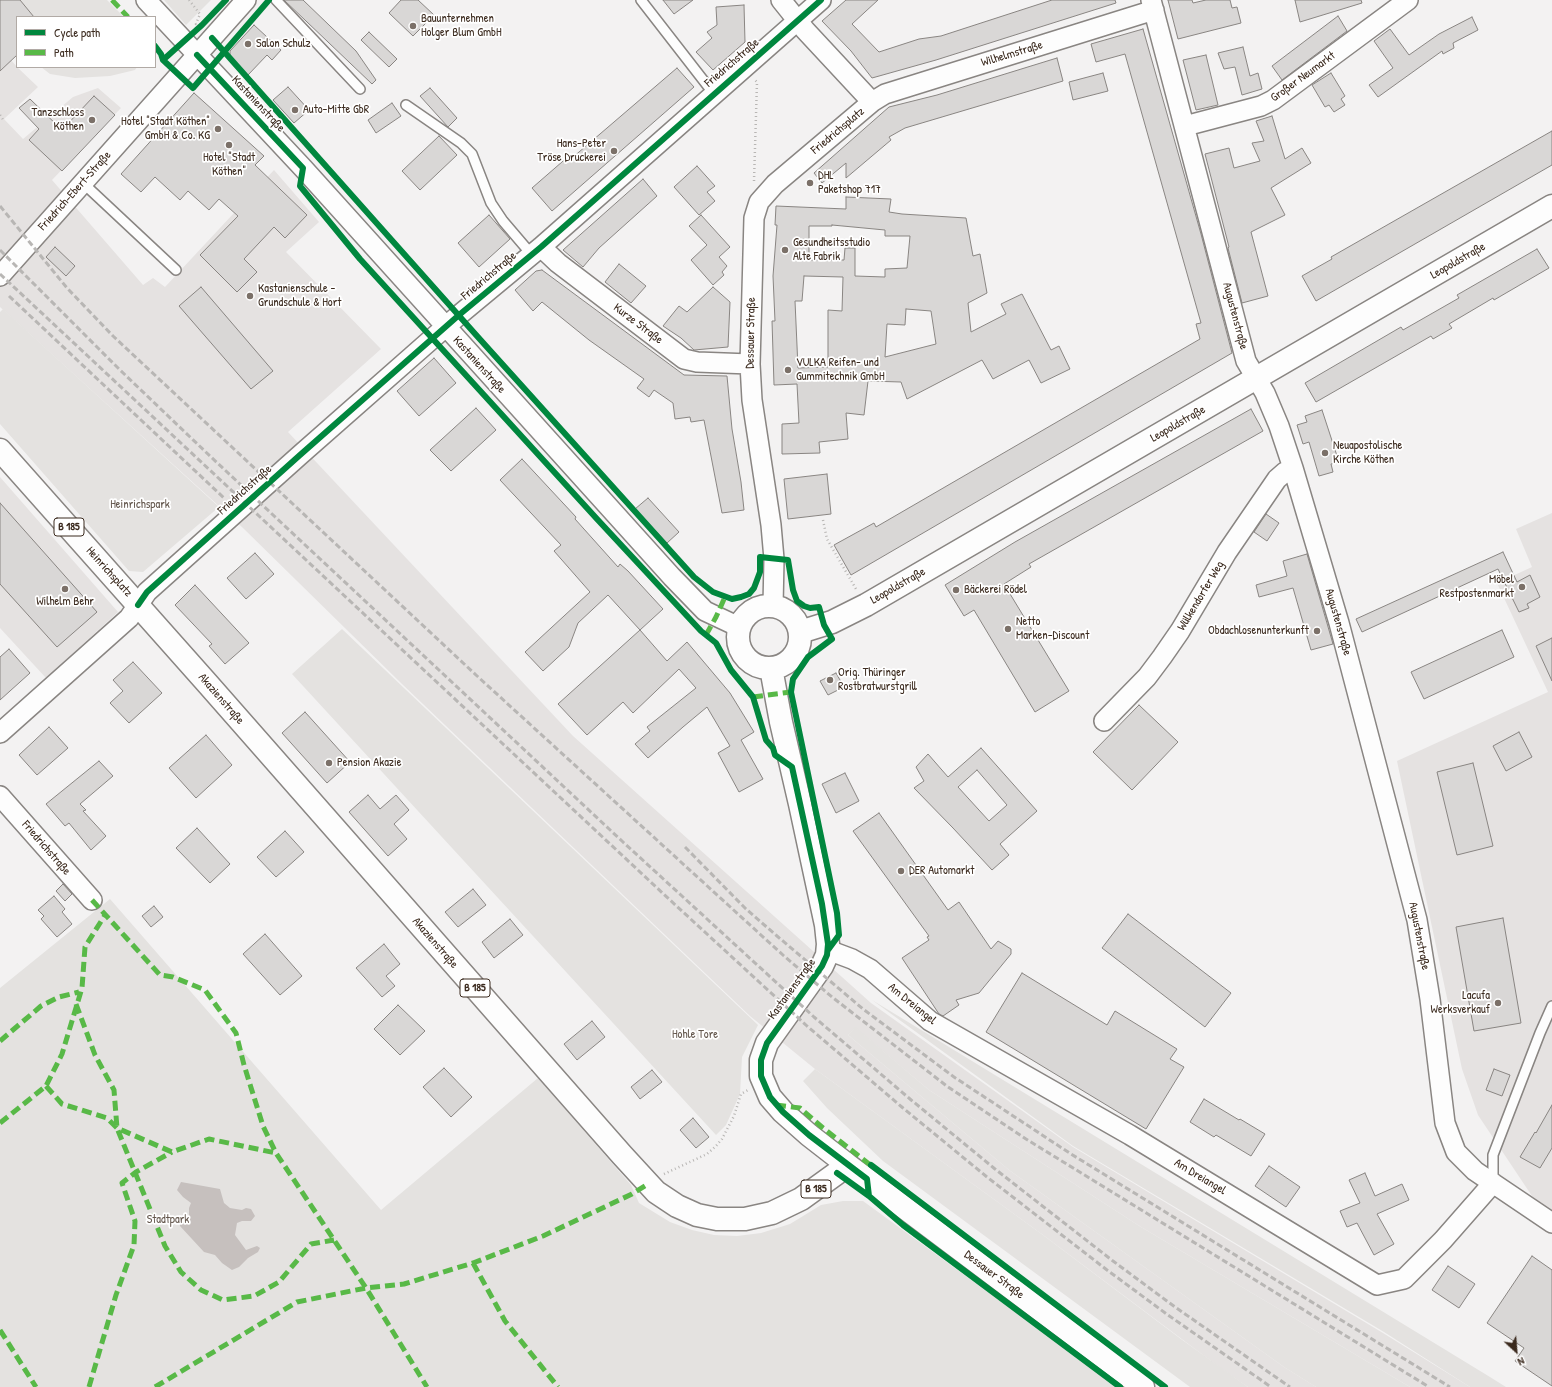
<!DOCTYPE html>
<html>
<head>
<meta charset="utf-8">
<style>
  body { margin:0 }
  #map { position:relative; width:1552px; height:1387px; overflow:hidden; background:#f3f2f2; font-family:"Patrick Hand",sans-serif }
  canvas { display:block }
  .legend { position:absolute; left:16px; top:16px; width:140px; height:52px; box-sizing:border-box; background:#fff; border:1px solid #b1aaa5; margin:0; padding:5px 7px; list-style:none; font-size:12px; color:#3b2a1e }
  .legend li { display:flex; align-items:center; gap:8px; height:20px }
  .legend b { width:20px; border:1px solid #b1aaa5 }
  .north { position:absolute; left:1496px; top:1331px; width:40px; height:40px; -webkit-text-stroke:3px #fff; paint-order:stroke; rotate:154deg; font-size:11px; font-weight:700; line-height:16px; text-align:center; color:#3b2a1e }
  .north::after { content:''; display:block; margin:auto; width:14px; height:18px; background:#3b2a1e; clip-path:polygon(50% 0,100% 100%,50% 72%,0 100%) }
</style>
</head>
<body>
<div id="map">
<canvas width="1552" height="1387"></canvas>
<ul class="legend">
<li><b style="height:5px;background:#00873e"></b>Cycle path</li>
<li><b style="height:5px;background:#58b947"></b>Path</li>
</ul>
<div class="north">N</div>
</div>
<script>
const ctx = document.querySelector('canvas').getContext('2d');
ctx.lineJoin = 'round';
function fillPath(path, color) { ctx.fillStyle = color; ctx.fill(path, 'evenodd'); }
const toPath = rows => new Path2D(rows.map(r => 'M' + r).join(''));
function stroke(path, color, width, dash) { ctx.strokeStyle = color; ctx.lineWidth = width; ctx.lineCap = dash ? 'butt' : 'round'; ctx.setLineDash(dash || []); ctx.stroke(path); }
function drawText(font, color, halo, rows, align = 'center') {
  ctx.font = font + ' "Patrick Hand",sans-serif'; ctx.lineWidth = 3.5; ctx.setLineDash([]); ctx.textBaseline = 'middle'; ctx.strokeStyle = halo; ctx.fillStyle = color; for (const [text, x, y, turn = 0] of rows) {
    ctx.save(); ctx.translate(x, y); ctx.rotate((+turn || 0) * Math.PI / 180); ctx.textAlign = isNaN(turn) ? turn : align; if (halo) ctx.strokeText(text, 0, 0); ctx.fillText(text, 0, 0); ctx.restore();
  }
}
fillPath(toPath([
  [0,47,17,67,38,87,4,119,23,139,73,97,98,88,121,108,52,180,143,285,153,278,165,287,274,170,319,222,286,252,381,349,288,432,573,736,871,1003,1073,1147,1383,1333,1470,1387,1410,1387,1141,1227,929,1090,855,1028,848,1035,1009,1170,1284,1367,1316,1387,1248,1387,1223,1370,1043,1235,815,1069,750,1016,402,684,243,528,0,307],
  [0,477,118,612,46,678,0,628],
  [1552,513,1552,1212,1532,1196,1478,1115,1462,1069,1397,761,1548,692,1497,583,1532,567,1516,529]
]), '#e5e2e1');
fillPath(toPath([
  [0,0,107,0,124,17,17,17],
  [164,0,211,0,186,25],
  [41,67,137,67,135,70,110,76,75,78,50,74],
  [3,309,219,507,143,572,129,571,0,424,0,312],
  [342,629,758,1025,742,1057,740,1094,726,1125,716,1135,292,674],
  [110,899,381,1210,538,1078,631,1185,639,1203,670,1222,692,1230,714,1235,737,1236,761,1233,790,1224,821,1205,843,1201,863,1201,1118,1387,0,1387,0,988],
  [872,1000,1490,1377,1506,1387,1470,1387,1384,1332,1073,1146],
  [855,1027,929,1090,1141,1227,1410,1387,1316,1387,1284,1367,1009,1170,848,1035],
  [815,1069,1043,1235,1181,1339,1248,1387,1190,1387,883,1161,827,1108,803,1081]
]), '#e4e2e0');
fillPath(toPath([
  [181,1182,220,1189,224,1203,230,1208,242,1210,246,1208,251,1209,255,1216,251,1221,242,1221,237,1223,235,1235,246,1250,257,1246,260,1248,258,1252,248,1258,239,1267,232,1270,222,1263,215,1255,204,1252,180,1226,180,1224,189,1216,189,1208,191,1203,183,1197,177,1190]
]), '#c6c0be');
const building = toPath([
  [0,0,20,0,34,17,17,17,17,55,0,71,0,0],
  [284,0,303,0,356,51,376,80,372,84,284,0],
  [401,0,418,0,434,15,413,36,389,13,401,0],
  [663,0,693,0,674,14,663,0],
  [846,0,878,0,852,24,879,52,919,39,941,36,1052,0,1115,0,1116,3,936,60,872,78,851,51,822,21,846,0],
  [1168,0,1192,0,1193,3,1206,0,1230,0,1232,8,1237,7,1241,23,1178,39,1168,0],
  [1295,0,1361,0,1362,3,1300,22,1295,0],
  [744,5,745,42,713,70,696,52,712,38,707,32,717,25,716,7,744,5],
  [1338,16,1347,31,1282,80,1272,66,1338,16],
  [1472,17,1478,30,1453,43,1454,48,1443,54,1442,51,1378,97,1369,85,1393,68,1374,41,1390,29,1409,55,1439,34,1472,17],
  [254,25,281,50,272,60,267,55,248,75,230,59,230,51,254,25],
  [1143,29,1201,234,1232,353,851,575,834,545,874,523,876,527,1200,339,1196,324,1201,323,1125,54,1096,62,1091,44,1143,29],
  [369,32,397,59,389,67,361,40,369,32],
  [1243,47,1250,76,1258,73,1262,89,1242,95,1235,67,1224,69,1218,53,1243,47],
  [1206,55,1218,105,1196,110,1183,60,1206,55],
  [1057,58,1063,81,905,128,889,137,891,140,846,178,846,163,822,183,814,173,889,107,937,95,1057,58],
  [677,68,694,87,552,211,532,188,570,155,572,158,677,68],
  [1103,73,1108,91,1073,100,1069,82,1103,73],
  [1331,73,1345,96,1341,99,1345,105,1334,112,1329,105,1325,107,1312,85,1331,73],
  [288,87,309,110,294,123,273,100,288,87],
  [430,88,457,118,448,127,420,96,430,88],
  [194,93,264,156,255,165,307,215,285,238,274,227,244,259,257,272,237,292,200,255,238,216,219,199,209,210,188,191,180,200,155,177,141,192,121,174,194,93],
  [94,96,115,115,62,171,29,140,39,129,19,108,30,99,62,130,94,96],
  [392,103,401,116,376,133,368,120,392,103],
  [1272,116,1285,159,1302,148,1311,163,1271,188,1285,215,1251,232,1268,296,1242,303,1228,248,1229,247,1205,154,1229,148,1234,168,1260,161,1252,143,1264,141,1256,121,1272,116],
  [1552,131,1552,165,1316,301,1302,276,1332,259,1331,257,1552,131],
  [439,136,457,155,420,190,402,171,439,136],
  [697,166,715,186,707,192,715,201,699,215,674,187,697,166],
  [643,179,657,196,599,248,583,267,563,250,643,179],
  [846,197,891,199,889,212,902,214,966,218,973,256,980,254,987,293,968,303,971,332,1006,314,1001,304,1022,294,1051,350,1059,346,1070,369,1041,383,1029,360,993,379,982,360,907,399,901,382,868,381,864,415,846,413,848,439,819,442,820,453,782,454,782,424,799,423,797,384,774,385,772,321,775,321,773,276,777,225,775,225,776,206,846,209,846,197],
  [832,225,885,230,885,236,910,236,907,268,885,269,885,277,855,276,855,248,845,248,844,260,809,260,809,226,832,226,832,225],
  [804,276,843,277,842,311,828,310,828,367,798,368,795,301,802,301,804,276],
  [906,309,931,311,936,344,885,357,887,324,905,325,906,309],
  [489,215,510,239,479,267,458,243,489,215],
  [701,215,730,247,719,257,727,266,722,272,724,275,713,285,691,260,707,245,689,226,701,215],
  [55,247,75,266,66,276,46,257,55,247],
  [1537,249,1549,268,1494,300,1493,298,1449,324,1452,328,1433,339,1431,336,1316,402,1305,383,1401,327,1403,330,1459,298,1457,295,1537,249],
  [619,264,646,286,631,303,605,282,619,264],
  [542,270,684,375,727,376,732,429,741,482,744,510,722,513,704,420,691,422,690,417,675,419,673,403,654,390,649,397,637,388,644,379,589,340,542,302,533,311,515,290,536,271,542,270],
  [201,287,273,371,251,389,179,306,201,287],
  [713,287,730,302,728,347,694,350,681,338,663,326,679,306,687,312,713,287],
  [434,358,456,383,419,416,397,391,434,358],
  [476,408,496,430,451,471,430,450,476,408],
  [1251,409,1263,431,1029,564,1031,567,1004,584,1069,691,1035,712,974,610,964,616,945,585,1015,542,1251,409],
  [1322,410,1339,462,1331,464,1333,472,1319,476,1309,442,1303,444,1297,425,1307,422,1305,416,1322,410],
  [522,459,576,517,575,519,618,567,620,564,628,571,663,609,640,630,608,595,578,623,569,647,543,671,525,652,590,592,554,551,561,545,500,480,522,459],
  [827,474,831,514,788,519,784,479,827,474],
  [648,498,679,532,667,543,635,509,648,498],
  [0,503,97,612,57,647,0,584,0,503],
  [1266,514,1279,523,1267,541,1254,532,1266,514],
  [1503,552,1517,582,1530,575,1540,597,1527,604,1529,608,1519,612,1498,569,1362,632,1356,619,1503,552],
  [255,553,274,574,246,599,227,578,255,553],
  [1307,554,1333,644,1311,650,1293,588,1259,597,1256,585,1287,576,1283,561,1307,554],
  [195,585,249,643,225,664,209,646,212,644,175,605,195,585],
  [640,630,667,661,687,642,730,693,754,732,741,740,763,779,739,792,718,753,730,746,707,707,683,727,648,758,635,744,650,731,647,727,696,688,679,669,633,713,623,702,587,735,558,704,640,630],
  [1502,630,1514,657,1424,699,1411,672,1502,630],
  [1552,638,1552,681,1536,646,1552,638],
  [9,649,30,673,0,700,0,657,9,649],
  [133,662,162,693,129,723,110,703,123,691,113,680,133,662],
  [836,673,844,687,828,695,820,681,836,673],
  [1139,705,1178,742,1132,790,1093,752,1139,705],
  [305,712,350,762,327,783,282,733,305,712],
  [49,727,68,748,37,775,19,755,49,727],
  [1519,732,1532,757,1506,771,1493,746,1519,732],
  [206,735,232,765,196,798,169,768,206,735],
  [981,748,1037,811,1000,844,1009,855,992,870,953,828,914,788,924,781,916,767,928,754,948,777,981,748],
  [977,770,1007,805,989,821,958,787,977,770],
  [99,761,113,776,80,804,86,810,83,811,106,836,91,850,69,823,65,826,46,804,99,761],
  [1473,763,1493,846,1457,855,1437,772,1473,763],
  [845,773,859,801,836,813,822,784,845,773],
  [368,795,380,809,396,795,409,810,394,824,407,839,388,856,349,812,368,795],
  [879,813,948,910,959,902,991,949,998,941,1011,949,1011,954,979,993,956,1000,959,1005,943,1016,939,1014,902,958,929,940,927,937,929,936,853,831,879,813],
  [197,828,230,864,210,883,176,848,197,828],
  [285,831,304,852,276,877,257,857,285,831],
  [63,884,72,894,65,901,56,891,63,884],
  [473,889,486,905,458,927,445,912,473,889],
  [54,896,65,909,62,912,72,924,57,937,41,919,44,916,38,910,54,896],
  [154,906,163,917,151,927,142,916,154,906],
  [1128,914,1231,993,1205,1027,1102,948,1128,914],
  [1503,918,1521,1023,1474,1031,1456,927,1503,918],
  [510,919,523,935,494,958,482,942,510,919],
  [265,934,302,976,280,995,243,954,265,934],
  [384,944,400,964,386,976,395,986,382,997,356,968,384,944],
  [1022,973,1107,1025,1115,1011,1177,1049,1170,1059,1184,1067,1146,1129,986,1032,1022,973],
  [398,1005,425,1031,400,1055,374,1029,398,1005],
  [592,1021,605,1037,577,1060,564,1044,592,1021],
  [444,1068,472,1097,451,1117,423,1087,444,1068],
  [1494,1069,1510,1075,1502,1096,1486,1090,1494,1069],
  [652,1070,662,1082,640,1099,631,1087,652,1070],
  [1204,1099,1239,1120,1240,1119,1265,1134,1251,1156,1216,1135,1214,1137,1190,1122,1204,1099],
  [1552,1105,1552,1148,1540,1168,1520,1157,1535,1132,1536,1133,1552,1105],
  [693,1118,709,1137,696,1148,680,1130,693,1118],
  [1269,1166,1300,1187,1286,1207,1255,1186,1269,1166],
  [1365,1173,1375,1196,1402,1184,1409,1200,1377,1214,1394,1244,1374,1255,1357,1223,1347,1227,1340,1211,1360,1203,1349,1180,1365,1173],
  [1532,1256,1552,1270,1552,1386,1515,1361,1524,1348,1487,1323,1532,1256],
  [1448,1266,1475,1284,1459,1308,1432,1290,1448,1266]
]);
fillPath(building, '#d9d7d6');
stroke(building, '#898582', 1);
const lane = toPath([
  [276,0,360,89],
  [641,0,714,94],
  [406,105,461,143,472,154,491,203,503,221,532,255],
  [83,183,176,270],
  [1493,1183,1493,1155,1540,1033,1552,1006]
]);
const street = toPath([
  [146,0,303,168,672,577,705,611,739,627],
  [1151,0,1246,361,1265,393,1279,426,1293,468,1339,623,1417,920,1430,999,1445,1123,1456,1152,1475,1171,1552,1223],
  [872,102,885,94,1154,10],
  [1185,126,1261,106,1273,100,1408,0],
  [541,247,558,263,684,359,697,362,750,364],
  [0,276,246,0],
  [773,606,774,559,771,525,752,400,750,364,754,218,759,202,775,184,872,102,805,30,781,0],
  [1104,721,1147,677,1162,657,1180,631,1227,552,1277,479,1285,472,1293,468],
  [0,733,129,618,147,592,300,455,459,315,541,247,821,0],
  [0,796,92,900],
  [828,950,852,959,870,969,930,1021,1130,1135,1377,1285,1404,1279,1443,1240,1493,1183]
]);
const secondary = toPath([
  '738 637a31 31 0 1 1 62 0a31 31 0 1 1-62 0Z',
  [800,632,832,622,866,605,1552,206],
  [771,668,781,722,800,804,826,925,828,944,827,955,822,966,767,1043,761,1060,761,1076,770,1097,783,1112,809,1135,845,1163]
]);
const primary = toPath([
  [0,450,207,683,622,1155,656,1192,677,1206,697,1215,717,1219,745,1219,772,1213,801,1199,837,1173,845,1163,1143,1387]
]);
stroke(lane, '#898582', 12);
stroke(street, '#898582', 22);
stroke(secondary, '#898582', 25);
stroke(primary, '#898582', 25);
stroke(toPath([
  [189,0,200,14,196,24,202,25],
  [0,115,4,121],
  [754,181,757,82,755,80],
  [823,520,827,539,856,589],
  [664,1174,707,1154,716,1146,722,1139,734,1116,741,1094,748,1090]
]), '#b8b6b4', 2.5, [1, 3]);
stroke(lane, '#fdfdfd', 9);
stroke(street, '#fdfdfd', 19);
stroke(secondary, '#fdfdfd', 22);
stroke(primary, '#fdfdfd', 22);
stroke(toPath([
  [0,206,67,288,113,336,476,675,784,956,832,997,948,1087,1026,1139,1429,1387],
  [0,250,120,370,211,457,623,842,814,1017,910,1099,995,1169,1113,1261,1175,1307,1290,1387],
  [0,274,670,900,807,1026,903,1108,987,1177,1107,1270,1168,1315,1271,1387],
  [9,296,224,498],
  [685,847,746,909,777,936,863,1009,954,1077,1071,1154,1450,1387]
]), '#b8b6b4', 3, [6, 3]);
stroke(toPath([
  [112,0,128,17],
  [706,635,716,617,725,597],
  [753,697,791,692],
  [92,900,160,975,173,977,205,990,236,1033,244,1065,263,1126,276,1153,366,1288,427,1387],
  [76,1004,95,1055,114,1090,117,1128,165,1246,181,1272,201,1290,223,1300,254,1296,279,1282,311,1244,334,1240],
  [0,1041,41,1006,59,997,79,992],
  [46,1086,62,1104,107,1118,117,1128,172,1152,209,1139,276,1153],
  [776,1105,800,1108,823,1128,873,1167],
  [0,1123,46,1086,62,1054,82,988,85,947,105,915],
  [473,1263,505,1321,558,1387],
  [0,1330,36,1387],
  [89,1387,116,1295,134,1245,135,1221,122,1183,136,1172,172,1152],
  [155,1387,297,1302,366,1288,404,1284,473,1263,543,1236,632,1194,648,1184]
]), '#58b947', 5, [10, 5]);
stroke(toPath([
  [212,38,477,336,694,577,713,592,732,599,741,597,749,594,754,588,760,572,760,557,788,560,793,590,797,601,804,606,810,608,819,607,824,625,832,639,808,657,793,679,791,692,837,913,839,935,828,950],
  [155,46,161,54,163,60,193,88,269,0],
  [197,55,303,168,300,186,360,259,597,519,701,631,716,643,731,670,753,697,766,740,773,748,775,755,792,767,822,904,828,944,827,955,822,966,767,1043,761,1060,761,1076,770,1097,783,1112,809,1135,867,1179,869,1196],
  [163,60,202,25,226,0],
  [138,605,147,592,300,455,459,315,541,247,821,0],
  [871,1165,1165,1387],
  [837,1173,869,1196,903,1225,1120,1387]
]), '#00873e', 6);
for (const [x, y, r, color] of [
  [413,26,4,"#7b7068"],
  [248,44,4,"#7b7068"],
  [295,110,4,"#7b7068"],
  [92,120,4,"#7b7068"],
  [218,129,4,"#7b7068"],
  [229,145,4,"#7b7068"],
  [614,151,4,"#7b7068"],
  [810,183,4,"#7b7068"],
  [785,250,4,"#7b7068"],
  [250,296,4,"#7b7068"],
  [788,370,4,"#7b7068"],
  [1325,453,4,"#7b7068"],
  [1522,587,4,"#7b7068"],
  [65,589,4,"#7b7068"],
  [956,590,4,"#7b7068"],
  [1008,629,4,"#7b7068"],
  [1317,631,4,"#7b7068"],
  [830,680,4,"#7b7068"],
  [329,763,4,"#7b7068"],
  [901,871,4,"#7b7068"],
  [1498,1003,4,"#7b7068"]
]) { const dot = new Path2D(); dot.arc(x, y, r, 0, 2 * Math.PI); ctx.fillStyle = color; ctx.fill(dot); stroke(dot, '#fff', 1.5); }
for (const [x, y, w] of [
  [69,527,30],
  [475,988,30],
  [816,1189,30]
]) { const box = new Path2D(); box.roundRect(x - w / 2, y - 9, w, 18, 3); ctx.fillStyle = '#fff'; ctx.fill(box); stroke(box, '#3b2a1e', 1); }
drawText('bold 11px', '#3b2a1e', null, [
  ["B 185",69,527],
  ["B 185",475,988],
  ["B 185",816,1189]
]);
drawText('12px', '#3b2a1e', '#fff', [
  ["Bauunternehmen",421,19],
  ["Holger Blum GmbH",421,33],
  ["Salon Schulz",256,44],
  ["Auto-Mitte GbR",303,110],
  ["Tanzschloss",84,113,"right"],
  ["Köthen",84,127,"right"],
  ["Hotel \"Stadt Köthen\"",210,122,"right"],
  ["GmbH & Co. KG",210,136,"right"],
  ["Hans-Peter",606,144,"right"],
  ["Tröse Druckerei",606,158,"right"],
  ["Hotel \"Stadt",229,158,"center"],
  ["Köthen\"",229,172,"center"],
  ["DHL",818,176],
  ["Paketshop 717",818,190],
  ["Gesundheitsstudio",793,243],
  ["Alte Fabrik",793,257],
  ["Kastanienschule -",258,289],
  ["Grundschule & Hort",258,303],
  ["VULKA Reifen- und",796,363],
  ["Gummitechnik GmbH",796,377],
  ["Neuapostolische",1333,446],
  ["Kirche Köthen",1333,460],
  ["Möbel",1514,580,"right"],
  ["Restpostenmarkt",1514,594,"right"],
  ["Bäckerei Rödel",964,590],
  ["Wilhelm Behr",65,602,"center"],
  ["Netto",1016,622],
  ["Marken-Discount",1016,636],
  ["Obdachlosenunterkunft",1309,631,"right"],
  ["Orig. Thüringer",838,673],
  ["Rostbratwurstgrill",838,687],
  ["Pension Akazie",337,763],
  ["DER Automarkt",909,871],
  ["Lacufa",1490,996,"right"],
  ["Werksverkauf",1490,1010,"right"]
], 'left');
drawText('12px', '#3b2a1e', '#fff', [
  ["Wilhelmstraße",1012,54,-17],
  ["Friedrichstraße",732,63,-41],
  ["Großer Neumarkt",1303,77,-36],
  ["Kastanienstraße",258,104,47],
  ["Friedrichsplatz",838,131,-40],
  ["Friedrich-Ebert-Straße",75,191,-48],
  ["Leopoldstraße",1458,261,-30],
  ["Friedrichstraße",489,276,-40],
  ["Augustenstraße",1235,316,75],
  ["Kurze Straße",638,324,37],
  ["Dessauer Straße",751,333,-89],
  ["Kastanienstraße",479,365,48],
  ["Leopoldstraße",1178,424,-30],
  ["Friedrichstraße",245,490,-42],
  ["Heinrichsplatz",109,572,48],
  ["Leopoldstraße",898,586,-30],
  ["Wülkendorfer Weg",1201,596,-59],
  ["Augustenstraße",1338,622,74],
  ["Akazienstraße",221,699,49],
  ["Friedrichstraße",46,848,49],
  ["Augustenstraße",1419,936,79],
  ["Akazienstraße",435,943,49],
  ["Kastanienstraße",792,989,-54],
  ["Am Dreiangel",912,1004,39],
  ["Am Dreiangel",1200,1177,31],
  ["Dessauer Straße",994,1275,37]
]);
drawText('12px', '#62554b', '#fff', [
  ["Heinrichspark",140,505],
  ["Hohle Tore",695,1035],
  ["Stadtpark",168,1220]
]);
</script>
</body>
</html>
